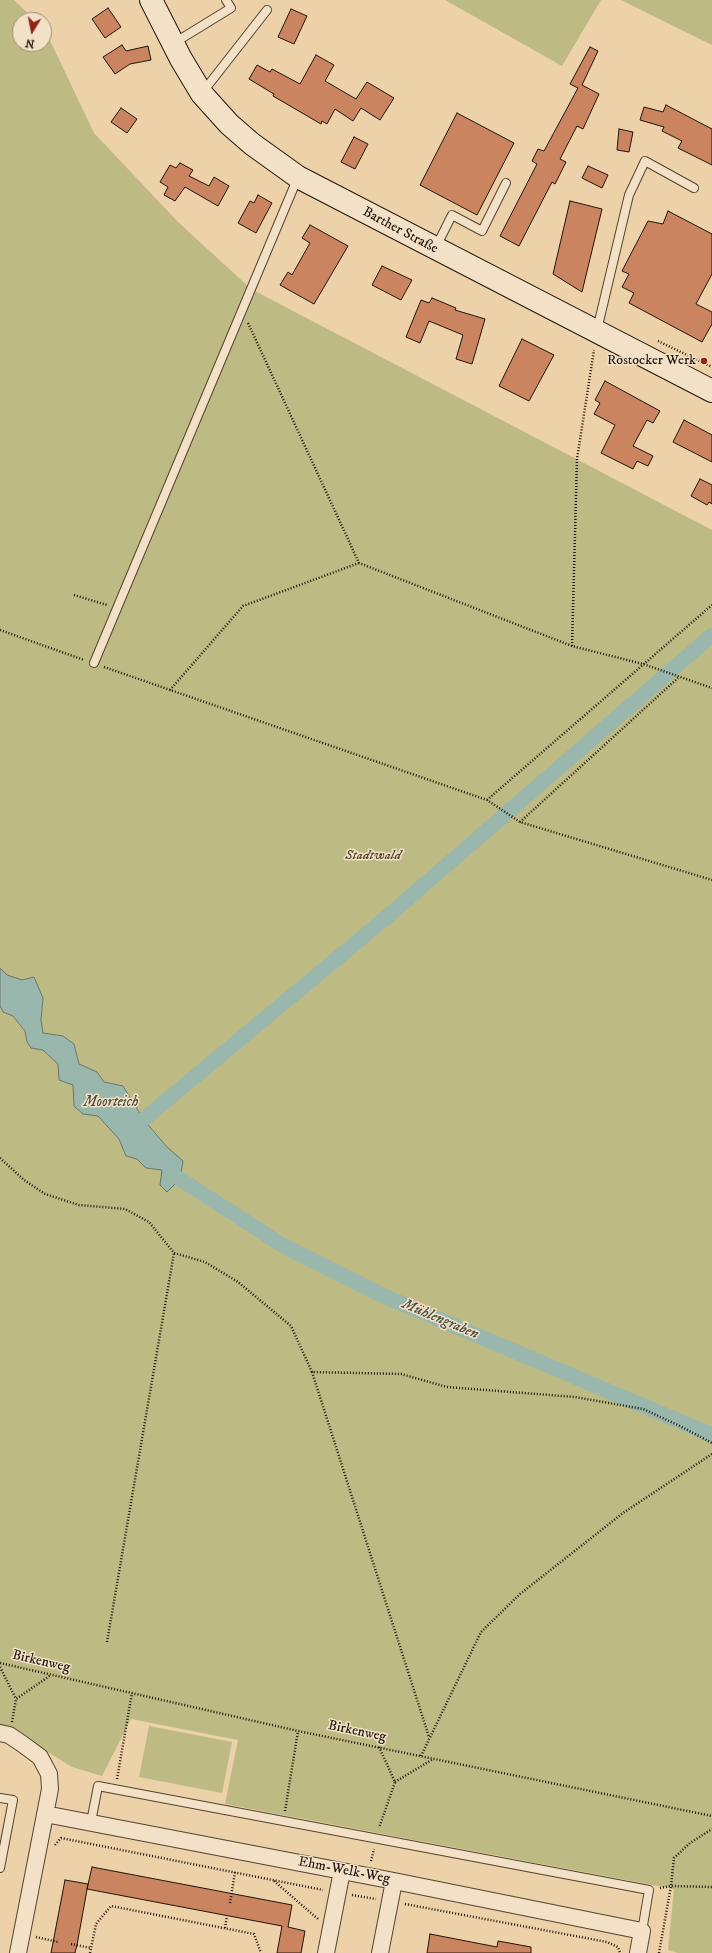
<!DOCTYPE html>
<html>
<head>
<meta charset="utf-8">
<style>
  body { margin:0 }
  #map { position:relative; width:712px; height:1953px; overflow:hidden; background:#ecd1a9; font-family:"IM FELL DW Pica",serif }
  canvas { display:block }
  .north { position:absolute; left:12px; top:12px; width:40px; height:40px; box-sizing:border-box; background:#f3e1c7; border:1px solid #9f8f7c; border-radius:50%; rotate:190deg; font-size:11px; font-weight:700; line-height:16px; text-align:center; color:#20150b }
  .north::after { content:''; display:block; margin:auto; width:14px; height:18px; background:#8f2418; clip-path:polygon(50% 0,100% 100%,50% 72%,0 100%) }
</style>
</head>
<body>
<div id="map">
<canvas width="712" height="1953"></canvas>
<div class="north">N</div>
</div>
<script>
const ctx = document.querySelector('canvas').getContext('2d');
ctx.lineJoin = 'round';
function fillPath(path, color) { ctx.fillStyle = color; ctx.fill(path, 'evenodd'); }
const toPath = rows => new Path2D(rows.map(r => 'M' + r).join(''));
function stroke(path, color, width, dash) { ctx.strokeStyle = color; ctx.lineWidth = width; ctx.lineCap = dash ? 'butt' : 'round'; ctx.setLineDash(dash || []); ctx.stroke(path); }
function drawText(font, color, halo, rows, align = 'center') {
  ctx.font = font + ' "IM FELL DW Pica",serif'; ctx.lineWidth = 3; ctx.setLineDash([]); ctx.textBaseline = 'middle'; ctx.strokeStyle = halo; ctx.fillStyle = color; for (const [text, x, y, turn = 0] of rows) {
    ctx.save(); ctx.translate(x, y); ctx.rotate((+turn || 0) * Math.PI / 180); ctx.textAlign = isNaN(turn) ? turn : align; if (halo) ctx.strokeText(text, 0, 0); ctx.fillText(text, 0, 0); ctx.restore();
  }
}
fillPath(toPath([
  [0,0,14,0,35,20,20,20,20,44,44,44,44,29,45,30,94,133,178,222,251,289,712,530,712,1953,678,1953,668,1950,674,1889,225,1804,238,1740,131,1719,102,1776,72,1767,14,1731,0,1728,0,1006,3,1012,13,1016,25,1031,27,1042,43,1050,58,1064,59,1079,73,1085,83,1114,98,1116,119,1139,126,1156,137,1159,146,1168,162,1170,167,1191,180,1179,183,1161,167,1147,144,1119,123,1086,104,1082,97,1072,79,1064,74,1044,63,1036,43,1033,41,1020,43,998,34,977,22,980,7,975,0,968],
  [445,0,601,0,562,66],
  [621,0,712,0,712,45],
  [149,1726,232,1742,222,1793,139,1777]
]), '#bdba84');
const water = toPath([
  [0,968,7,975,22,980,34,977,43,998,41,1020,43,1033,63,1036,74,1044,79,1064,97,1072,104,1082,123,1086,144,1120,167,1147,183,1161,180,1179,167,1192,160,1185,162,1170,146,1168,137,1159,126,1156,119,1139,98,1116,83,1114,74,1106,73,1085,59,1080,58,1064,43,1050,31,1048,27,1042,25,1031,13,1016,3,1012,0,1006,0,968]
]);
fillPath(water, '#99b7ad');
stroke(water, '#69766c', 1);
stroke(toPath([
  [144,1119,388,916,712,635],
  [180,1179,282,1245,384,1296,712,1435]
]), '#99b7ad', 15);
const building = toPath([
  [108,8,121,27,105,38,92,19,108,8],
  [291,9,307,16,294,44,278,37,291,9],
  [122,45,126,51,148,46,151,60,130,64,115,74,103,57,122,45],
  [590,47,598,51,582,85,599,94,583,129,577,126,560,159,566,162,555,184,552,182,519,246,500,236,537,164,532,161,538,149,544,151,578,88,570,84,590,47],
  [316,55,334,65,325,81,356,99,367,82,394,98,380,120,361,108,353,121,335,109,327,124,322,121,321,124,273,96,274,94,249,79,257,65,270,72,272,69,300,84,316,55],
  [666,105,712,129,712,165,678,148,682,141,662,131,664,127,640,120,644,107,663,112,666,105],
  [121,108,137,119,127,133,111,122,121,108],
  [457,113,514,143,477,215,420,185,457,113],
  [619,129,633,132,629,152,617,150,619,129],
  [354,137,368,144,355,169,341,162,354,137],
  [180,163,193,170,189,176,209,186,214,177,229,186,218,206,185,187,175,201,164,195,168,187,160,182,170,165,176,168,180,163],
  [588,166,608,175,602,188,582,178,588,166],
  [258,195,272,203,256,233,238,223,250,201,254,203,258,195],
  [570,201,602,209,582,292,553,274,570,201],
  [668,211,712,234,712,274,696,304,712,312,712,324,702,342,629,303,634,293,622,287,629,274,622,271,648,221,663,224,668,211],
  [310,225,348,246,314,304,280,285,288,272,292,275,310,243,302,238,310,225],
  [382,266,412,280,401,300,372,285,382,266],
  [432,298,456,308,455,310,485,319,472,364,456,359,463,335,429,321,420,343,406,337,421,300,429,303,432,298],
  [522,339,554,355,529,401,499,386,522,339],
  [605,381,660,411,653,423,647,420,633,446,653,456,648,466,637,461,633,469,601,453,615,425,594,414,600,403,595,400,605,381],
  [684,420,712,435,712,462,673,442,684,420],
  [700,479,712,485,712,504,709,502,707,505,691,496,700,479],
  [92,1867,292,1905,288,1927,305,1931,301,1953,277,1953,282,1926,87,1889,92,1867],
  [65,1880,88,1884,77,1945,75,1953,51,1953,65,1880],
  [430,1934,497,1947,498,1941,531,1947,531,1953,427,1953,430,1934]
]);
fillPath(building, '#cb8460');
stroke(building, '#20150b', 1);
const lane = toPath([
  [174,43,231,8,226,0],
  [202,93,267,10],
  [436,247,452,215,482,231,506,183],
  [597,330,629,195,645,161,694,188],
  [94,663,298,177],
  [0,1798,13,1800,0,1868],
  [91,1822,98,1786,649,1890,642,1931]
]);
const street = toPath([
  [0,1733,9,1735,21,1743,40,1757,49,1774,50,1789,18,1953],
  [45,1814,394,1881,642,1931,638,1953],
  [326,1953,342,1871],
  [380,1953,394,1881]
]);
const secondary = toPath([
  [151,0,181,59,202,94,229,124,252,144,298,177,712,391]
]);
stroke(lane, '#534432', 10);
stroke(street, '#534432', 18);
stroke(secondary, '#20150b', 24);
stroke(toPath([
  [248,323,359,563,572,646,643,664,712,688],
  [658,341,712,367],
  [74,595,107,605],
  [0,630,84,660],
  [572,646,577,459,594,350],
  [104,667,487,800,520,822,712,880],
  [170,690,243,606,359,563],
  [487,800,712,605],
  [520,822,678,678],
  [0,1158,24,1180,45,1194,79,1205,125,1209,149,1222,174,1253,205,1262,238,1282,291,1326,312,1372,401,1374,447,1387,575,1397,643,1409,680,1426,712,1443],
  [312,1372,429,1737],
  [107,1642,174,1253],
  [0,1663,298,1731,712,1816],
  [0,1667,16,1699],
  [12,1722,16,1699,51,1675],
  [379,1747,395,1782,379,1828],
  [421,1756,481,1632,520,1594,623,1513,712,1454],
  [117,1779,132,1693],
  [395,1782,433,1759],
  [285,1811,298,1731],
  [55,1845,61,1838,323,1890],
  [371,1861,374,1849],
  [274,1881,318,1919],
  [660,1888,671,1886,712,1887],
  [352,1895,376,1899],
  [230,1903,235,1872],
  [405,1904,607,1942,618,1947,620,1953],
  [225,1928,227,1916],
  [36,1937,58,1942],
  [71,1944,91,1948],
  [90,1953,96,1924,111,1906,254,1934,261,1953],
  [659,1953,671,1886,674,1858,690,1843,712,1829]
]), '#20150b', 2.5, [1, 2]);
stroke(lane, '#f3e1c7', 8);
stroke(street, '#f3e1c7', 16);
stroke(secondary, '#f3e1c7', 22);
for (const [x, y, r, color] of [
  [704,361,4,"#8f2418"]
]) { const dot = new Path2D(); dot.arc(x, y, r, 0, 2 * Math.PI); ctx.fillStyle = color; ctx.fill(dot); stroke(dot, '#f3e1c7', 1.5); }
drawText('14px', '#20150b', '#f3e1c7', [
  ["Barther Straße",400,231,28],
  ["Birkenweg",41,1662,13],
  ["Birkenweg",357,1732,12],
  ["Ehm-Welk-Weg",344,1871,11]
]);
drawText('14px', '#20150b', '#f3e1c7', [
  ["Rostocker Werk",696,361]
], 'right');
drawText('italic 14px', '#4f472f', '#f3e1c7', [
  ["Stadtwald",373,856]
]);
drawText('italic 15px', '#4a4e44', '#f3e1c7', [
  ["Moorteich",111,1103],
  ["Mühlengraben",440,1320,23]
]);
</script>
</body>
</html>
